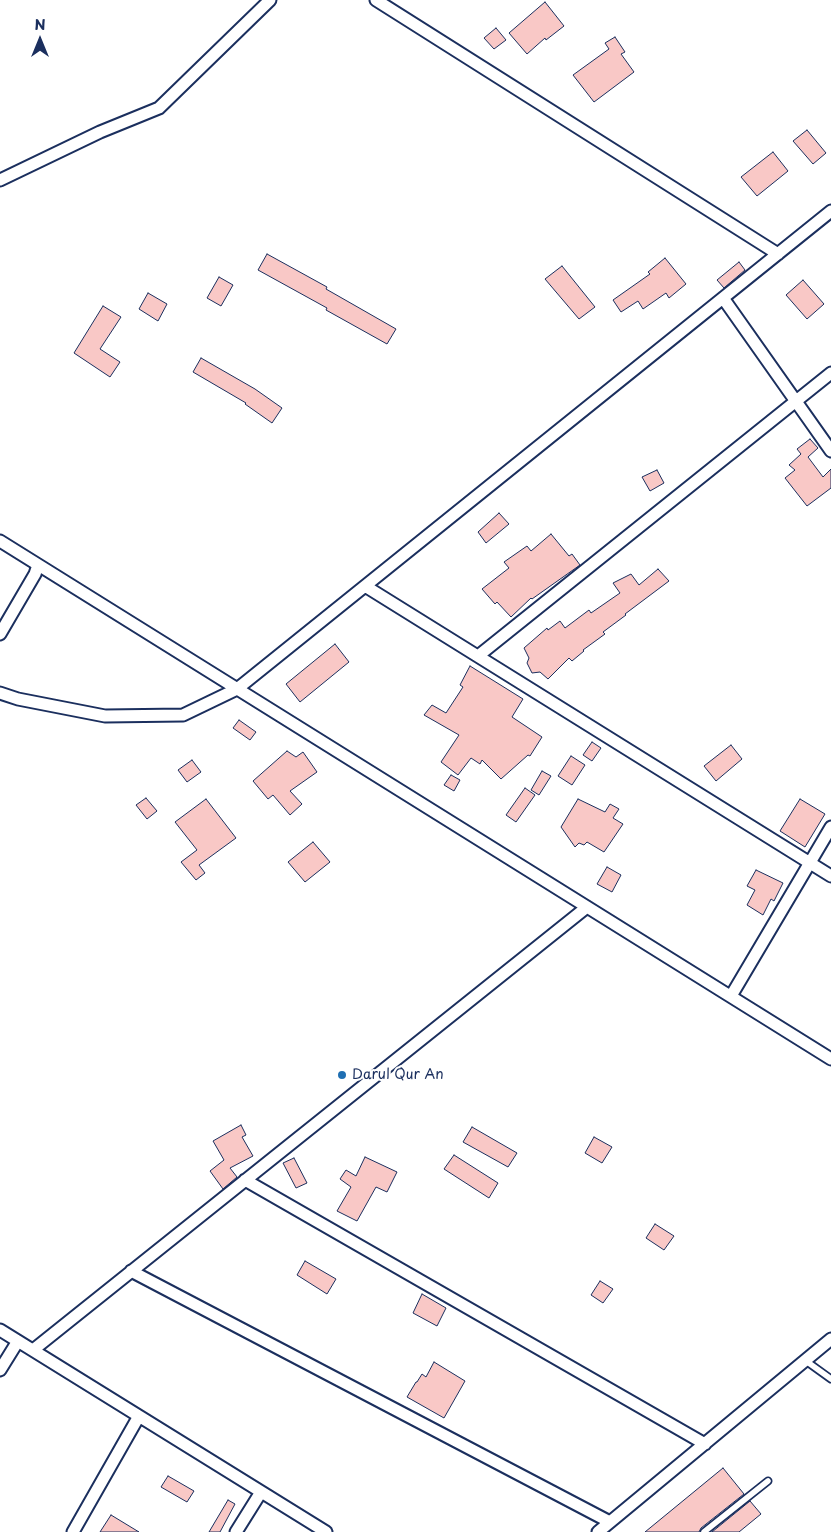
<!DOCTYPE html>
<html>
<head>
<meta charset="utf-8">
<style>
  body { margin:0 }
  #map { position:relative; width:831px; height:1532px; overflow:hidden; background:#fff; font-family:"Playpen Sans",sans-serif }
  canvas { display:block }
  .north { position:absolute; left:15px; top:15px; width:50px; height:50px; -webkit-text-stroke:4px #fff; paint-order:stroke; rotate:0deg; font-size:14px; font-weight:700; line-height:20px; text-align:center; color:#1b2f5e }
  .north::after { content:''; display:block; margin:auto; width:18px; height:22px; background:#1b2f5e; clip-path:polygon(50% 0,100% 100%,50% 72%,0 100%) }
</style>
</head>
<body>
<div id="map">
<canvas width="831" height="1532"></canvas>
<div class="north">N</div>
</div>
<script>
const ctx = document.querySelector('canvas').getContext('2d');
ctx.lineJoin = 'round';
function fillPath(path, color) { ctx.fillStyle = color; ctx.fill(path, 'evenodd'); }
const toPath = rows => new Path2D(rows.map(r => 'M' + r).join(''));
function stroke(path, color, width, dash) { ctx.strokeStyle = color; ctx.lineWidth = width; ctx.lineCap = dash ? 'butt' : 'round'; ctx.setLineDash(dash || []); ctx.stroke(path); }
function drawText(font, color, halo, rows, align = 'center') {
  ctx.font = font + ' "Playpen Sans",sans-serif'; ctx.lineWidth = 4; ctx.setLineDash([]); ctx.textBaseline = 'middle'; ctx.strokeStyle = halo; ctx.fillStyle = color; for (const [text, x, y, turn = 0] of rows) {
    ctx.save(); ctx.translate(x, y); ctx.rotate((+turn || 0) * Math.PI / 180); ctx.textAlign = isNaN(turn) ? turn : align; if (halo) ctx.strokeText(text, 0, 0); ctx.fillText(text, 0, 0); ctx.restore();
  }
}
const building = toPath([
  [545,2,564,26,546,40,545,38,527,54,509,33,545,2],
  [496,28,506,40,494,49,484,38,496,28],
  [615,37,625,52,621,54,634,72,594,102,573,75,609,49,605,43,615,37],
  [807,130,826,153,813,164,793,141,807,130],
  [773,152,788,171,757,196,741,177,773,152],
  [267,254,327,287,326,289,396,329,387,344,326,310,327,308,258,270,267,254],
  [665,258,686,284,669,298,666,293,643,309,638,301,621,312,613,300,650,274,648,272,665,258],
  [739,262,745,270,724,288,717,280,739,262],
  [562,266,595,307,579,319,545,279,562,266],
  [219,277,233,285,221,306,207,298,219,277],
  [803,280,824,304,807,319,786,295,803,280],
  [148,293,167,304,158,321,139,309,148,293],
  [103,306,121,317,100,349,120,362,110,377,74,353,103,306],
  [201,358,255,389,282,408,272,423,245,404,246,403,193,372,201,358],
  [810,439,818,448,808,457,823,477,831,469,831,488,807,506,785,478,795,470,789,465,801,454,797,449,810,439],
  [657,470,664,483,650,491,642,477,657,470],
  [499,513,509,524,486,543,478,532,499,513],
  [551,534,569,556,572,554,580,565,532,599,531,598,511,617,497,602,495,604,482,589,509,568,504,562,527,546,531,551,551,534],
  [658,569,669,581,625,614,626,615,603,632,605,634,583,650,584,651,572,661,569,658,548,679,540,672,532,673,527,663,529,658,524,648,547,628,548,630,560,621,565,628,589,610,591,613,620,593,613,583,631,574,639,585,658,569],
  [335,644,349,662,300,702,286,684,335,644],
  [470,666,523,699,512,717,542,737,530,756,528,755,501,779,482,760,480,764,471,758,458,775,441,762,459,735,424,715,432,705,446,713,463,687,460,685,470,666],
  [239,720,256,732,250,740,233,728,239,720],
  [592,742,601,748,592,761,583,755,592,742],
  [731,745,742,759,716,781,704,766,731,745],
  [287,751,296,757,303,752,317,772,290,791,302,804,290,815,273,795,268,799,253,781,287,751],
  [571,756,585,765,572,785,558,776,571,756],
  [192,760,201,772,187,782,178,770,192,760],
  [542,771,551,776,539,795,531,790,542,771],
  [451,775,460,780,454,791,444,785,451,775],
  [525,788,535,795,516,822,506,815,525,788],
  [146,798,157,811,147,819,136,805,146,798],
  [206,799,236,838,199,865,205,873,196,880,181,862,197,850,175,822,206,799],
  [578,799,605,812,610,804,619,809,613,818,623,824,604,852,587,842,584,845,579,843,575,847,561,827,578,799],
  [800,799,825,814,805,847,780,831,800,799],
  [313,842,330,862,305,882,288,862,313,842],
  [607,867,621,875,612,892,597,884,607,867],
  [756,870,783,883,774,901,771,899,763,915,747,905,755,890,747,886,756,870],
  [241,1125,246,1135,242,1137,253,1156,230,1168,237,1177,223,1189,210,1171,224,1160,213,1141,241,1125],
  [472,1127,517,1153,508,1167,463,1142,472,1127],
  [594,1137,612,1147,602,1163,585,1153,594,1137],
  [454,1155,498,1183,489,1198,444,1169,454,1155],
  [365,1157,397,1172,387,1192,376,1187,357,1221,337,1211,351,1187,340,1179,346,1170,356,1176,365,1157],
  [294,1158,307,1183,296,1188,283,1163,294,1158],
  [655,1224,674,1236,664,1250,646,1238,655,1224],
  [305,1261,336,1279,327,1294,297,1275,305,1261],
  [600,1281,613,1289,603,1303,591,1295,600,1281],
  [422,1294,446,1308,437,1326,413,1313,422,1294],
  [434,1362,465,1381,444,1418,407,1397,416,1382,417,1382,422,1374,426,1377,434,1362],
  [723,1468,744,1494,701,1528,699,1532,645,1532,723,1468],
  [168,1476,194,1491,187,1502,161,1487,168,1476],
  [228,1500,235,1504,220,1532,209,1532,228,1500],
  [750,1501,761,1514,739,1532,712,1532,750,1501],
  [111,1515,139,1532,100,1532,111,1515]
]);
fillPath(building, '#f9c8c6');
stroke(building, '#1b2f5e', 1);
const service = toPath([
  [806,1361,831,1379],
  [704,1532,768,1481]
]);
const minor = toPath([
  [376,0,778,254],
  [0,180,100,132,159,108,270,0],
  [723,298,831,451],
  [0,541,831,1059],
  [365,586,831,876],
  [0,634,35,574,38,565],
  [478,656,831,373],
  [0,693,18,699,105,716,183,715,237,689,831,211],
  [731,996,831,827],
  [245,1180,705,1444],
  [131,1271,610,1522],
  [0,1330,326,1532],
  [33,1350,587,907],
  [0,1370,18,1341],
  [73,1532,139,1416],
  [236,1532,261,1492],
  [598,1532,831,1339]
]);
stroke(service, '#1b2f5e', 9);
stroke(minor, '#1b2f5e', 15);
stroke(service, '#fff', 5.5);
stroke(minor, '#fff', 11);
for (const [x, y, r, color] of [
  [342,1075,5,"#1f6fb2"]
]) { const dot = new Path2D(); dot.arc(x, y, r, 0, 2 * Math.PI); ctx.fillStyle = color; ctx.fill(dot); stroke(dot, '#fff', 2); }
drawText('14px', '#1b2f5e', '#fff', [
  ["Darul Qur An",352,1075]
], 'left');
</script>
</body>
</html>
